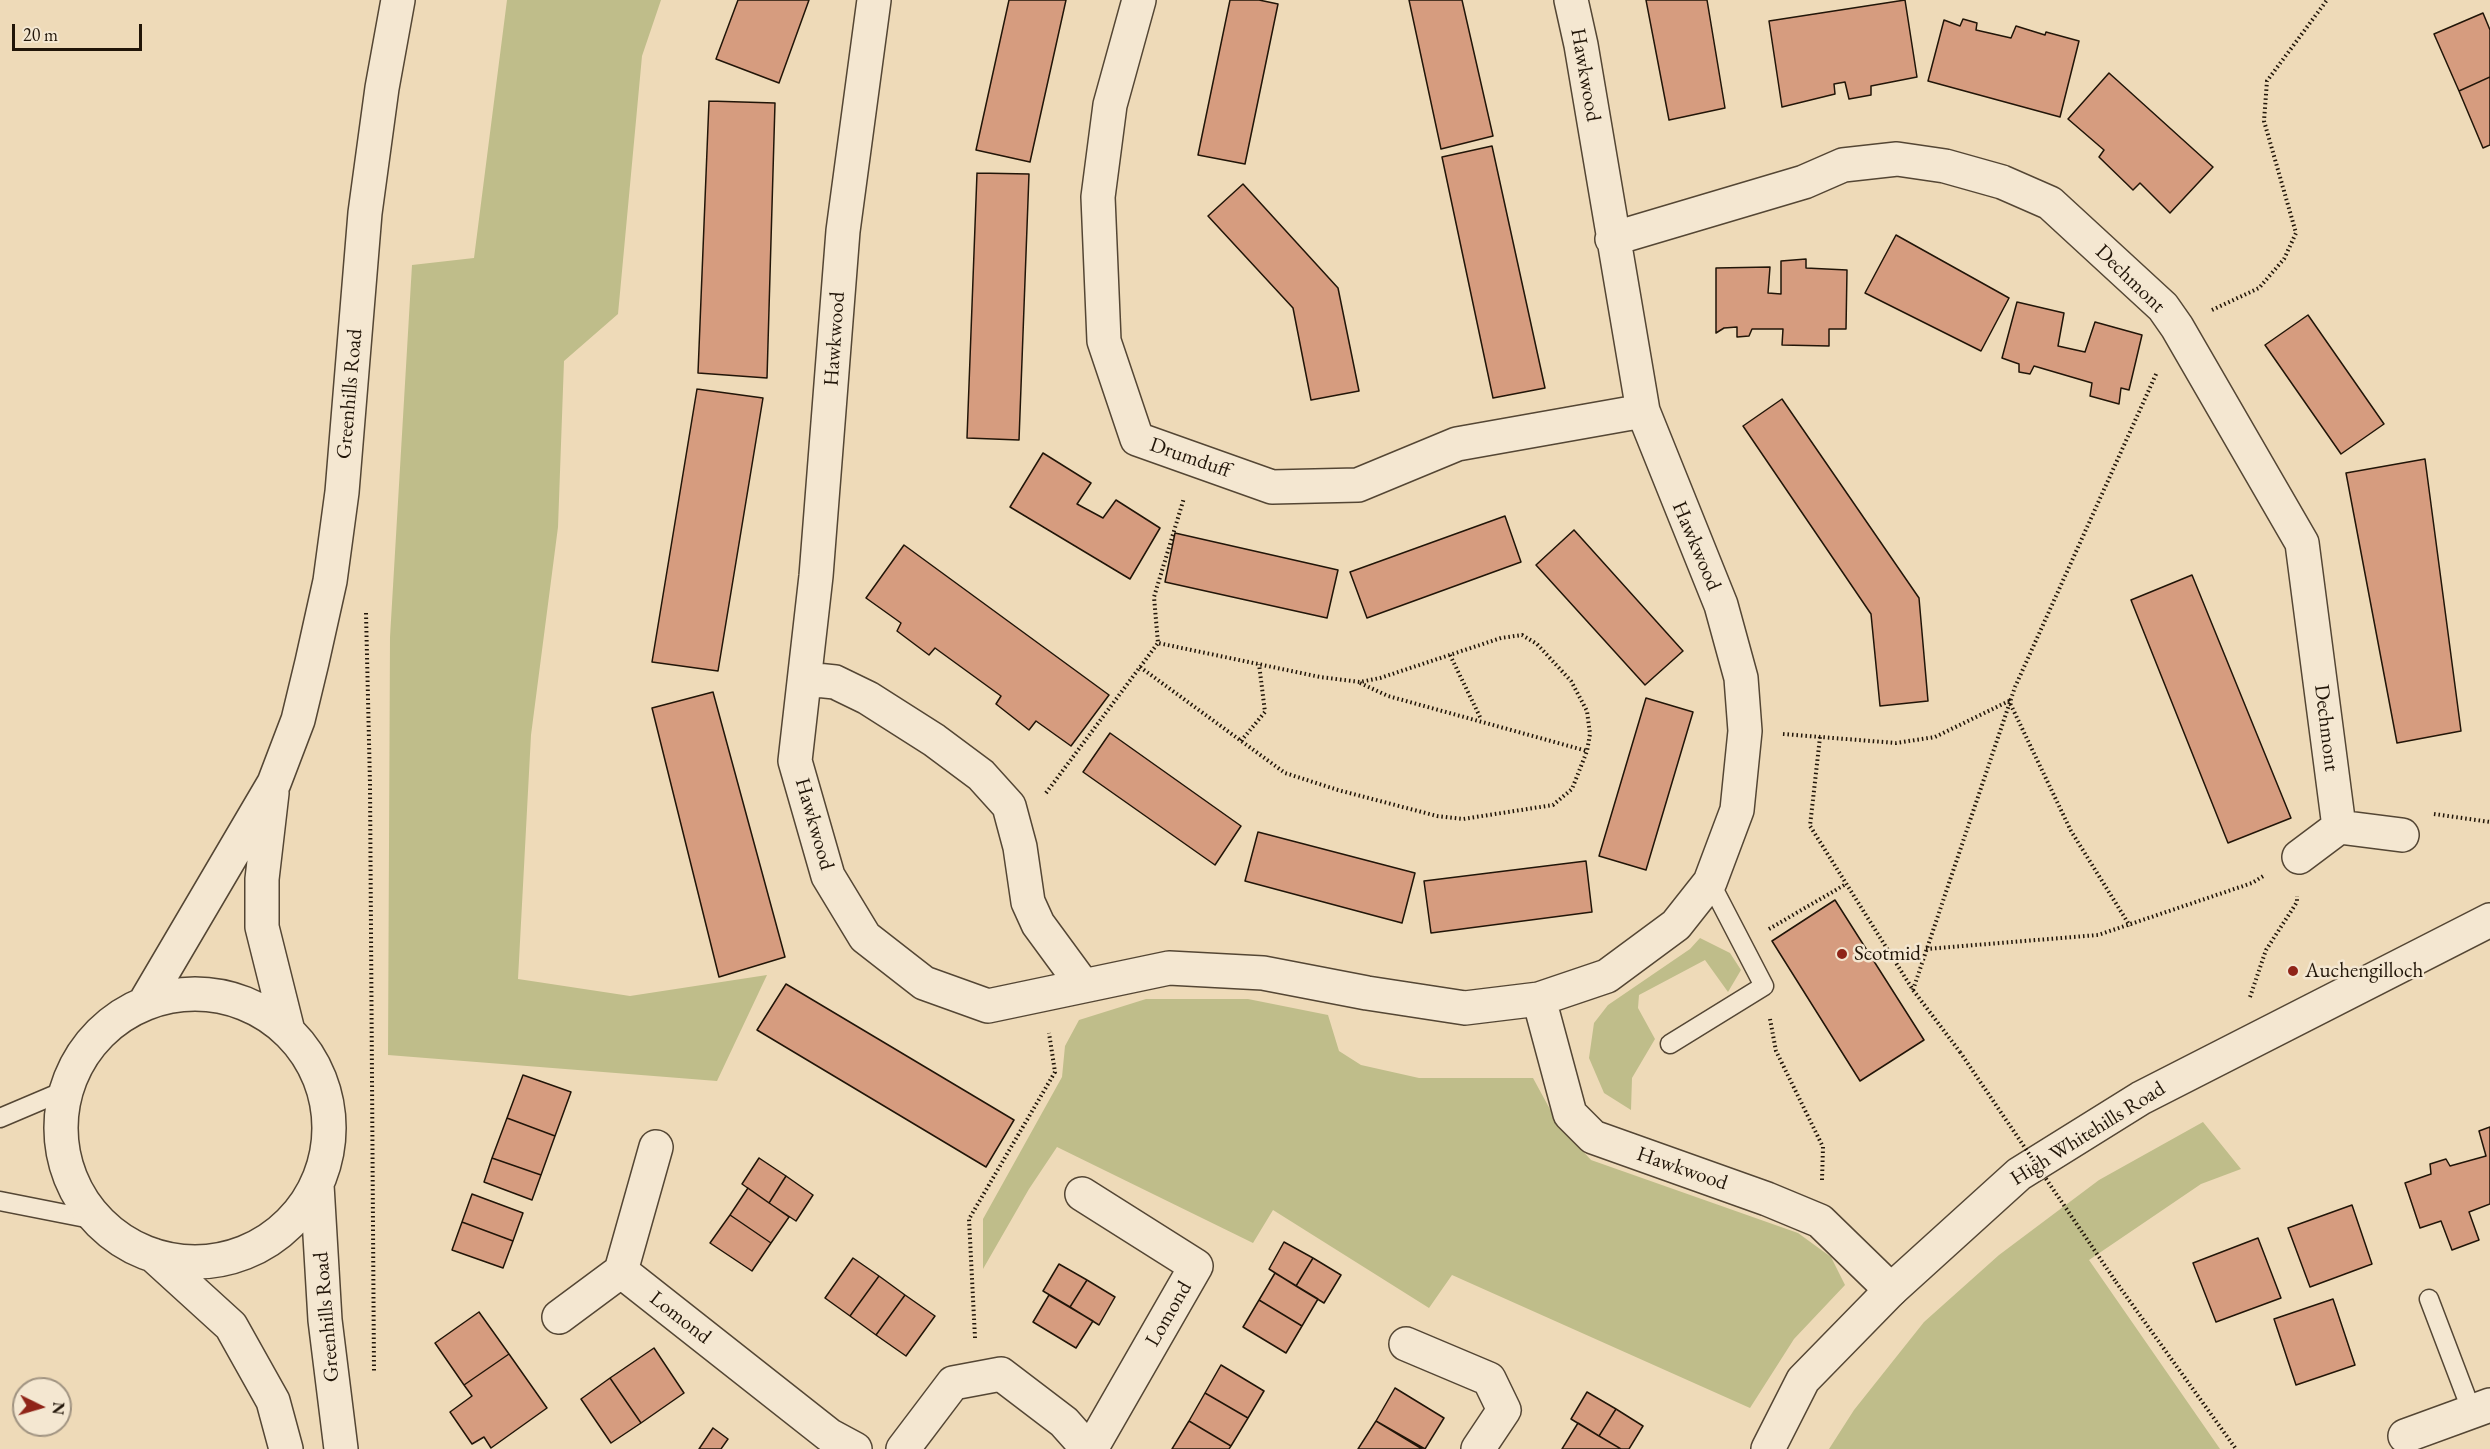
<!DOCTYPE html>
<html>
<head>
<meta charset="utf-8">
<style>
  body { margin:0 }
  #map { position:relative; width:2490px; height:1449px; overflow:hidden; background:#eedab8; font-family:"EB Garamond",serif }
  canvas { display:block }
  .north { position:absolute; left:12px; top:1377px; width:60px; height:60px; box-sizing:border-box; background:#f4e7d1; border:2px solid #a09381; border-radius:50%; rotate:95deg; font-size:16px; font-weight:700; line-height:24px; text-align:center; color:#211508 }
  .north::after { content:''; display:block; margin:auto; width:21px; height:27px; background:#8f2418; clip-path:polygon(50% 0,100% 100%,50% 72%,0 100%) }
  .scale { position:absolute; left:12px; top:24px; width:130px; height:27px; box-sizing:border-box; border:3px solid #211508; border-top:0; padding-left:8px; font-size:18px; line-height:21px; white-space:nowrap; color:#211508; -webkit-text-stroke:4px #f4e7d1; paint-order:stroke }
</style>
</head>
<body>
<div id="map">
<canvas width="2490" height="1449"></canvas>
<div class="north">N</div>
<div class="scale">20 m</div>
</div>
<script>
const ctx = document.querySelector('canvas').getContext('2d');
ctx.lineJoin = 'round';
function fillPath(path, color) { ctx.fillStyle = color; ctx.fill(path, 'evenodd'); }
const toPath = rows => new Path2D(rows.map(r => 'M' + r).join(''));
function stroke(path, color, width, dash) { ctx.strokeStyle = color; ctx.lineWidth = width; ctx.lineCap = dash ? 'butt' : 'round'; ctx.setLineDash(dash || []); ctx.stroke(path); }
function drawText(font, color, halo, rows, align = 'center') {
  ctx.font = font + ' "EB Garamond",serif'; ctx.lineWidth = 5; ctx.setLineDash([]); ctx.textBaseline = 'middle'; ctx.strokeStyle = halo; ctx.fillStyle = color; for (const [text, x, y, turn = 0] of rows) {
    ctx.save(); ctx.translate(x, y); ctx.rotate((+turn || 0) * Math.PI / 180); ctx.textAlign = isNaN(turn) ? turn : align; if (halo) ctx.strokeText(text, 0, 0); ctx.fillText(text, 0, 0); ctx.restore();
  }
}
fillPath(toPath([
  [507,0,661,0,642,56,618,314,564,361,558,527,531,735,518,979,630,996,767,975,717,1081,388,1055,390,637,412,265,474,258],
  [1700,938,1730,953,1741,970,1728,992,1705,960,1639,995,1638,1008,1655,1039,1632,1078,1631,1110,1604,1093,1589,1058,1594,1023,1608,1005,1690,949],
  [1146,999,1248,999,1328,1015,1339,1051,1361,1065,1419,1078,1533,1078,1558,1124,1591,1160,1798,1233,1831,1257,1845,1285,1794,1339,1750,1408,1452,1275,1429,1308,1273,1210,1253,1243,1057,1147,1029,1189,983,1269,983,1219,1062,1077,1065,1046,1079,1020],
  [2203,1122,2241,1169,2201,1184,2089,1260,2220,1449,1829,1449,1854,1410,1924,1322,1999,1255,2099,1180]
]), '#bfbd8a');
const building = toPath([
  [738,0,809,0,779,83,716,59,738,0],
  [1009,0,1066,0,1030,162,976,150,1009,0],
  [1230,0,1259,0,1278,4,1245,164,1198,155,1230,0],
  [1409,0,1462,0,1493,136,1441,149,1409,0],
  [1646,0,1707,0,1725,108,1669,120,1646,0],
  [1905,0,1917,77,1871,86,1871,95,1849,99,1845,82,1834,84,1835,94,1782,107,1769,21,1905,0],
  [2483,13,2490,30,2490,77,2459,91,2434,34,2483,13],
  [1963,19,1977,23,1976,30,2011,38,2016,26,2045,35,2046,32,2079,41,2060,117,1928,81,1944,20,1960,26,1963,19],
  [2109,73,2213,167,2170,213,2140,183,2133,190,2099,157,2104,150,2068,119,2109,73],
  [2490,77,2490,145,2483,148,2459,91,2490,77],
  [709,101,775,103,767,378,698,373,709,101],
  [1492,146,1545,388,1493,398,1442,157,1492,146],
  [977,173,1029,174,1019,440,967,438,977,173],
  [1243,184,1338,288,1359,391,1311,400,1293,308,1208,216,1243,184],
  [1896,235,2009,298,1981,351,1865,293,1896,235],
  [1806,259,1806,268,1847,270,1846,329,1829,329,1829,346,1782,345,1783,329,1752,329,1749,336,1737,337,1737,327,1724,328,1716,333,1716,268,1770,267,1768,293,1781,294,1781,261,1806,259],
  [2017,302,2064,313,2058,346,2085,352,2095,322,2142,335,2129,390,2121,388,2119,404,2090,396,2092,383,2034,366,2030,374,2019,372,2019,364,2002,358,2017,302],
  [2308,315,2384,424,2341,454,2265,345,2308,315],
  [697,389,763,398,718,671,652,662,697,389],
  [1782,399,1919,598,1928,701,1880,706,1871,614,1743,426,1782,399],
  [1043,453,1091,483,1077,504,1103,518,1116,500,1160,528,1130,579,1010,507,1043,453],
  [2425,459,2461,731,2397,743,2346,473,2425,459],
  [1505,516,1521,562,1367,618,1350,572,1505,516],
  [1574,530,1683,651,1645,685,1536,565,1574,530],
  [1175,533,1338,570,1327,618,1165,582,1175,533],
  [904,545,1109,695,1071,746,1036,721,1029,730,996,704,1001,696,935,648,929,655,897,631,901,623,866,598,904,545],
  [2192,575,2291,818,2228,843,2131,600,2192,575],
  [713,692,785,957,719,977,652,708,713,692],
  [1646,698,1693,712,1646,870,1599,856,1646,698],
  [1110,733,1241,826,1215,865,1083,772,1110,733],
  [1258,832,1415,873,1402,923,1245,881,1258,832],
  [1586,861,1592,912,1431,933,1424,881,1586,861],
  [1835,900,1924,1040,1860,1081,1772,941,1835,900],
  [786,984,1014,1120,986,1167,757,1030,786,984],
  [523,1075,571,1092,555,1136,507,1118,523,1075],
  [507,1118,555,1136,541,1175,492,1158,507,1118],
  [2490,1127,2490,1204,2469,1212,2479,1240,2452,1250,2441,1221,2420,1228,2405,1183,2431,1174,2430,1164,2446,1159,2450,1166,2486,1156,2479,1131,2490,1127],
  [492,1158,541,1175,532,1200,484,1182,492,1158],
  [759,1158,786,1176,769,1203,742,1184,759,1158],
  [786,1176,813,1195,796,1221,769,1203,786,1176],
  [748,1188,789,1217,771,1243,730,1215,748,1188],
  [472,1194,523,1213,513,1241,462,1222,472,1194],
  [2352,1205,2372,1264,2310,1287,2288,1228,2352,1205],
  [730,1215,771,1243,752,1271,710,1243,730,1215],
  [462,1222,513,1241,503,1268,452,1250,462,1222],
  [2258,1238,2281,1298,2216,1322,2193,1263,2258,1238],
  [1284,1242,1313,1258,1296,1286,1269,1269,1284,1242],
  [853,1258,879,1276,850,1316,825,1298,853,1258],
  [1313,1258,1341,1275,1324,1303,1296,1286,1313,1258],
  [1059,1264,1087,1280,1070,1307,1043,1291,1059,1264],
  [1275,1273,1318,1299,1302,1326,1259,1300,1275,1273],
  [879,1276,905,1295,876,1335,850,1316,879,1276],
  [1087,1280,1115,1297,1099,1325,1070,1307,1087,1280],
  [905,1295,935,1316,906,1356,876,1335,905,1295],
  [1049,1295,1093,1321,1076,1348,1033,1322,1049,1295],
  [2333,1299,2355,1365,2296,1385,2274,1319,2333,1299],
  [1259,1300,1302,1326,1286,1353,1243,1327,1259,1300],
  [479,1312,509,1354,464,1385,435,1343,479,1312],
  [654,1348,684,1393,641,1423,610,1378,654,1348],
  [509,1354,547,1408,491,1448,484,1437,472,1444,450,1412,472,1396,464,1385,509,1354],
  [1221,1365,1264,1391,1248,1418,1205,1393,1221,1365],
  [610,1378,641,1423,611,1443,581,1399,610,1378],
  [1395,1388,1444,1418,1425,1449,1376,1421,1395,1388],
  [1587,1392,1616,1409,1599,1436,1571,1419,1587,1392],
  [1205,1393,1248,1418,1231,1446,1189,1421,1205,1393],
  [1616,1409,1643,1426,1629,1449,1621,1449,1599,1436,1616,1409],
  [1189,1421,1231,1446,1229,1449,1172,1449,1189,1421],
  [1376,1421,1422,1449,1358,1449,1376,1421],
  [1578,1423,1599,1436,1621,1449,1562,1449,1578,1423],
  [713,1428,728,1439,721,1449,699,1449,713,1428]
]);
fillPath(building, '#d69c7f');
stroke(building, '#211508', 1.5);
const service = toPath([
  [1670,1044,1764,986,1710,882],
  [0,1118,66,1090],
  [0,1201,96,1220],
  [2429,1299,2472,1412]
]);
const minor = toPath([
  [874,0,843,231,816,576,795,761,828,876,865,937,924,983,988,1006,1169,968,1263,973,1367,993,1465,1008,1539,999,1607,976,1676,925,1710,882,1737,810,1745,731,1741,678,1721,605,1643,411,1581,45,1571,0],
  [1139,0,1110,105,1098,197,1104,341,1137,439,1272,487,1358,485,1457,444,1643,411],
  [1612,239,1804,182,1843,165,1897,159,1945,166,2002,182,2050,203,2163,307,2177,327,2302,543,2339,827],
  [806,679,835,682,868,698,934,740,981,775,1009,806,1020,847,1028,902,1038,924,1082,984],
  [2299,857,2339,827,2402,835],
  [1539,999,1570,1114,1593,1137,1767,1199,1820,1221,1891,1290],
  [1082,1194,1196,1266,1091,1449],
  [621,1271,829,1435,855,1449],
  [559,1317,621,1271,656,1147],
  [1406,1344,1489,1379,1504,1410,1478,1449],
  [2405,1436,2490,1405],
  [903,1449,953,1383,1001,1374,1064,1422,1088,1449]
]);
const tertiary = toPath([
  [272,793,262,879,262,927,288,1031],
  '61 1128a134 134 0 1 1 268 0a134 134 0 1 1-268 0Z',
  [144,1004,274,783,298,720,312,662,330,581,342,492,365,213,382,88,398,0],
  [317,1185,325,1320,341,1449],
  [153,1255,231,1326,273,1401,286,1449],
  [1768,1449,1803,1380,1891,1290,2019,1174,2141,1098,2490,920]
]);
stroke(service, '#544634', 21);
stroke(minor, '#544634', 36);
stroke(tertiary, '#544634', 36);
stroke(toPath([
  [2212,310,2259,288,2284,259,2296,233,2264,121,2267,81,2327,0],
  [366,613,370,784,374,1373],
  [1450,655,1481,719],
  [1140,667,1285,773,1338,790,1437,816,1463,819,1553,805,1572,789,1587,751,1590,734,1587,711,1571,681,1537,644,1522,635,1501,638,1380,678,1360,682,1320,677,1158,643],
  [1360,683,1388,696,1587,751],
  [1783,734,1896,743,1935,737,2009,701,2071,831,2130,926],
  [1820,737,1810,826,1913,990,1960,1052],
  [1241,741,1265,712,1259,664],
  [1046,793,1158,643,1154,597,1184,498],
  [2434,814,2490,822],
  [1769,929,1846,884],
  [1926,949,2098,935,2252,883,2265,875],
  [1913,990,2015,687,2157,372],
  [2250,997,2266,950,2297,902,2297,896],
  [1770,1019,1776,1051,1823,1147,1822,1180],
  [2116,1282,2236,1449],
  [975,1338,969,1219,1055,1072,1049,1033]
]), '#211508', 4, [1.5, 3]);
stroke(service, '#f4e7d1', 18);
stroke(minor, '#f4e7d1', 33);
stroke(tertiary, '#f4e7d1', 33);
stroke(toPath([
  [1960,1052,2116,1282]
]), '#211508', 4, [1.5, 3]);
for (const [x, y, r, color] of [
  [1842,954,6,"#8f2418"],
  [2293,971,6,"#8f2418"]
]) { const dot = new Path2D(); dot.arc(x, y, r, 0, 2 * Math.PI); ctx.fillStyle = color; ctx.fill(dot); stroke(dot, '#f4e7d1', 2); }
drawText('21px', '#211508', '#f4e7d1', [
  ["Hawkwood",1585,75,80],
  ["Dechmont",2130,279,44],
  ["Hawkwood",835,339,-86],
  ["Greenhills Road",350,394,-85],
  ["Drumduff",1190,458,19],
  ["Hawkwood",1696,546,67],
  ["Dechmont",2326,728,83],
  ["Hawkwood",814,824,74],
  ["High Whitehills Road",2088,1134,-32],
  ["Hawkwood",1682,1169,19],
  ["Lomond",1169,1314,-60],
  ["Greenhills Road",327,1317,-95],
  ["Lomond",680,1318,38]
]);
drawText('21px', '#211508', '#f4e7d1', [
  ["Scotmid",1854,954],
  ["Auchengilloch",2305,971]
], 'left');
</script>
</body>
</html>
